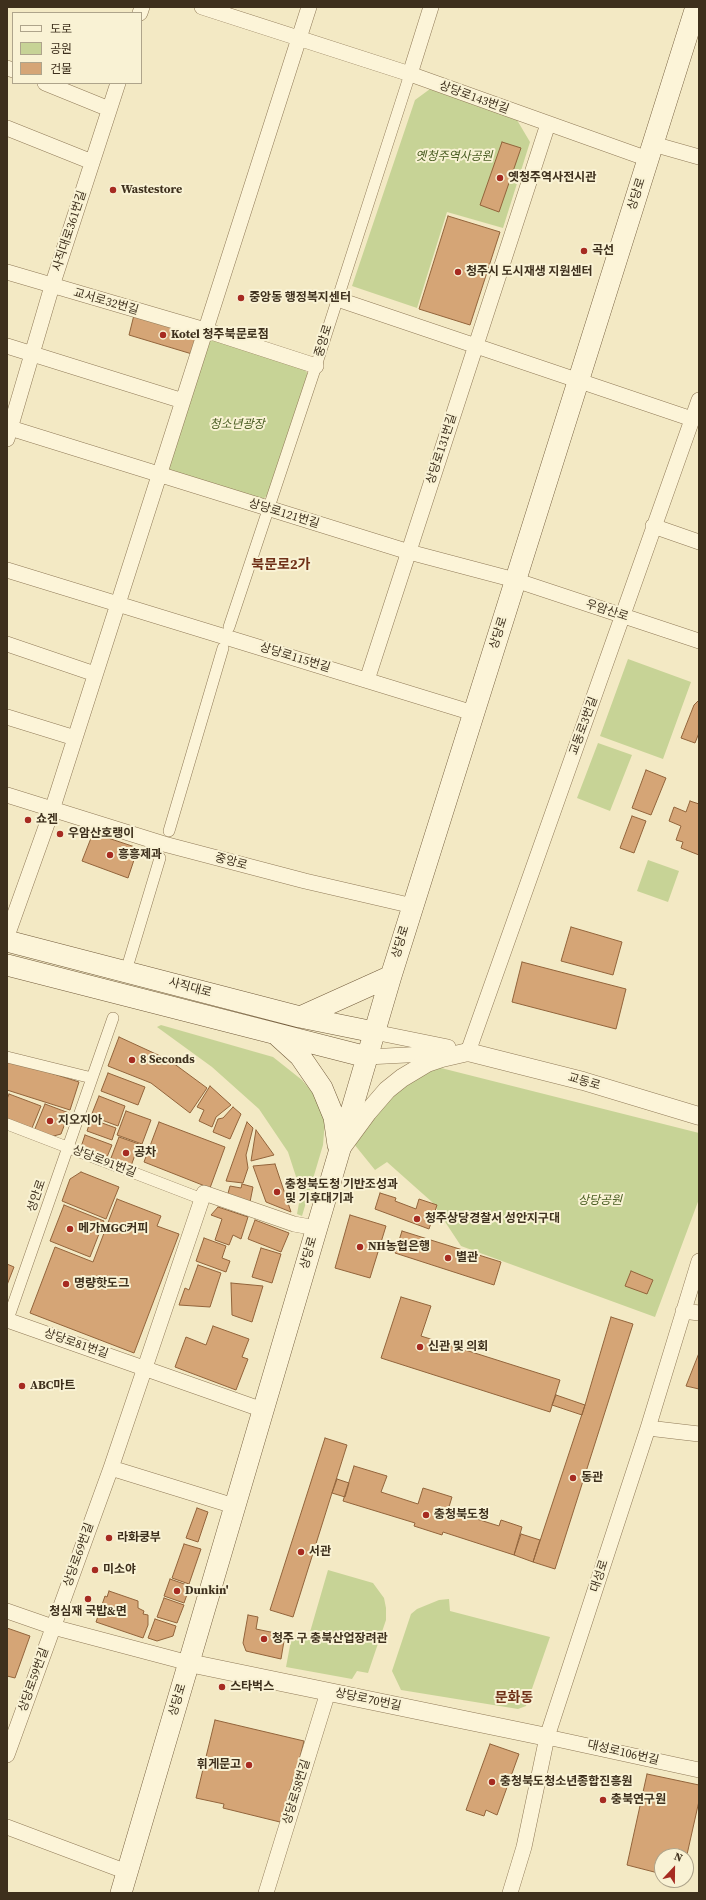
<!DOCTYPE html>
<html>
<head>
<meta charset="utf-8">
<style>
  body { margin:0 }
  #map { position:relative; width:706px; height:1900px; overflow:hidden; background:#f3e9c4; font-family:"Source Serif 4","Noto Sans KR",serif }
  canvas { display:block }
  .frame { position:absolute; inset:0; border:8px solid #3e301d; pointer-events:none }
  .legend { position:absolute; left:12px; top:12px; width:130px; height:72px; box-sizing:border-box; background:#f9f2d4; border:1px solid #aea48b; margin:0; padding:5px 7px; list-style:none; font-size:12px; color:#3e301d }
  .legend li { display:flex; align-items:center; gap:8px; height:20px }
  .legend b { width:20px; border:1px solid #aea48b }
  .north { position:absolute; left:654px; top:1848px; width:40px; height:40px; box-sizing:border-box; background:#f9f2d4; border:1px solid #aea48b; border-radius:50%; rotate:22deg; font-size:11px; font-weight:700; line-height:16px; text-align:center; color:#3e301d }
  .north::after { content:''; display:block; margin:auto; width:14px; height:18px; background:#a62b21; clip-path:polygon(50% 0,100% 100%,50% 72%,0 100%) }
</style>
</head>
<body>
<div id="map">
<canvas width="706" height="1900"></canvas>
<div class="frame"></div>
<ul class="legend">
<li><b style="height:5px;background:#fcf4d8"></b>도로</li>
<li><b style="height:11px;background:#c7d396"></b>공원</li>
<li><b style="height:11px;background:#d5a576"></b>건물</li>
</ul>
<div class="north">N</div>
</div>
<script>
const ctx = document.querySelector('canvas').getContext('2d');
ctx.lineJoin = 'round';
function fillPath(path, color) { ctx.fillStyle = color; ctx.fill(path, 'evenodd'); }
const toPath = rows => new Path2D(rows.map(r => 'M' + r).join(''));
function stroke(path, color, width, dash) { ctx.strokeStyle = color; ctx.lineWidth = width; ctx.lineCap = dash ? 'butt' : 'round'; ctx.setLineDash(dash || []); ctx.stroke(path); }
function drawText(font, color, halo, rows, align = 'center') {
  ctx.font = font + ' "Source Serif 4","Noto Sans KR",serif'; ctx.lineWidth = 4; ctx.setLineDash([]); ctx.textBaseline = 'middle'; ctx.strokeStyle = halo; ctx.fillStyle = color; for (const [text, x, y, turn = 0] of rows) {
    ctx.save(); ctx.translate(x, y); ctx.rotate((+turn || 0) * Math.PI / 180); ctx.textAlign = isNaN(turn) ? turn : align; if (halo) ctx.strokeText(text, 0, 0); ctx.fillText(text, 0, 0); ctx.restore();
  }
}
fillPath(toPath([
  [430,89,517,120,530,142,503,228,447,212,417,308,352,286,415,100],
  [208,335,301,366,310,376,274,489,261,501,164,473],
  [628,659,691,682,663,759,600,736],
  [598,743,632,755,610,811,577,798],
  [648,860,679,871,668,902,637,891],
  [161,1025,273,1057,302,1080,318,1099,325,1120,323,1145,302,1216,297,1214,301,1192,288,1152,259,1109,212,1067,157,1027],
  [437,1067,699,1133,699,1199,655,1317,461,1246,432,1202,387,1162,375,1170,354,1144,398,1087],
  [328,1570,373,1583,384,1598,386,1608,386,1620,368,1673,357,1671,352,1679,286,1667,292,1635,308,1639],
  [449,1599,450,1611,550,1637,526,1706,518,1709,401,1690,392,1671,411,1614,417,1609,439,1600]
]), '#c7d396');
const building = toPath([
  [502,142,521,148,499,212,480,205,502,142],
  [448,216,500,232,470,325,419,309,448,216],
  [134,315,198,335,192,354,129,335,134,315],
  [699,700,699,733,695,743,681,738,694,705,699,700],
  [646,770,666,778,651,815,632,808,646,770],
  [690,801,699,804,699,855,681,848,683,842,676,840,681,826,669,821,674,807,686,812,690,801],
  [632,816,646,821,634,853,620,848,632,816],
  [93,833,138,848,128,878,82,861,93,833],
  [571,927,622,942,613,975,561,961,571,927],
  [522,962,626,989,616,1029,512,1002,522,962],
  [119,1037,169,1060,207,1088,190,1113,151,1083,108,1066,119,1037],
  [7,1059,79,1082,70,1110,7,1090,7,1059],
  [108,1073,145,1087,138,1105,101,1091,108,1073],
  [210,1086,231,1105,216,1117,212,1127,199,1121,204,1110,197,1107,210,1086],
  [9,1094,41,1106,32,1128,7,1119,7,1099,9,1094],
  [99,1096,125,1106,118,1126,91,1116,99,1096],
  [45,1104,69,1113,61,1134,50,1137,34,1131,45,1104],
  [233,1107,241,1114,230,1139,213,1132,218,1119,223,1118,233,1107],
  [126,1111,151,1120,142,1144,117,1135,126,1111],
  [91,1119,116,1128,112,1140,87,1131,91,1119],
  [159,1122,225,1147,210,1188,144,1162,159,1122],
  [247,1122,253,1128,246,1155,248,1168,243,1183,226,1181,247,1122],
  [256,1130,274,1155,251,1161,256,1130],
  [85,1135,112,1145,107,1157,81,1147,85,1135],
  [119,1137,139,1144,131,1166,111,1158,119,1137],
  [275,1164,291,1212,266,1202,253,1166,275,1164],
  [81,1172,119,1187,106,1219,62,1201,70,1179,81,1172],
  [242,1184,253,1187,250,1202,227,1197,230,1186,241,1188,242,1184],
  [380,1193,396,1198,395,1201,416,1209,419,1199,437,1205,429,1229,375,1209,380,1193],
  [117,1199,161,1216,157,1226,179,1234,134,1353,30,1313,55,1247,93,1262,117,1199],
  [64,1205,104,1221,90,1257,50,1241,64,1205],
  [218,1207,248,1217,241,1239,233,1235,229,1245,215,1240,222,1219,211,1215,218,1207],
  [350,1215,386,1226,370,1278,335,1268,350,1215],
  [255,1220,289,1233,281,1252,248,1239,255,1220],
  [402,1231,501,1262,494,1285,395,1253,402,1231],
  [204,1238,226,1246,222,1258,230,1261,226,1272,196,1261,204,1238],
  [261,1248,281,1254,272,1283,252,1277,261,1248],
  [7,1264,14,1267,7,1285,7,1264],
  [198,1265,221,1273,210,1307,179,1305,185,1288,189,1290,198,1265],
  [631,1271,653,1280,647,1294,625,1286,631,1271],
  [231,1283,263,1286,252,1322,232,1315,231,1283],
  [401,1297,431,1306,421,1336,560,1380,550,1412,381,1358,401,1297],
  [611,1317,633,1324,555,1569,533,1562,585,1405,611,1317],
  [213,1326,249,1339,242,1357,248,1359,236,1390,175,1367,186,1337,206,1345,213,1326],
  [699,1353,699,1389,686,1386,699,1353],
  [556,1395,585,1405,582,1415,552,1405,556,1395],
  [325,1438,347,1445,293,1617,270,1610,325,1438],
  [354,1466,387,1476,381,1492,418,1504,423,1488,452,1497,448,1510,499,1526,501,1520,522,1527,514,1555,443,1532,442,1535,414,1526,415,1523,343,1501,354,1466],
  [337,1479,349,1483,345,1497,332,1493,337,1479],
  [197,1508,208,1512,198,1542,186,1538,197,1508],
  [521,1534,540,1540,533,1562,514,1555,521,1534],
  [184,1544,201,1549,189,1584,172,1578,184,1544],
  [170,1579,190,1586,184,1603,164,1596,170,1579],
  [109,1591,138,1601,138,1608,144,1611,143,1614,148,1615,148,1625,143,1638,96,1622,105,1596,107,1597,109,1591],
  [164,1598,184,1605,177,1623,157,1617,164,1598],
  [248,1615,258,1617,256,1629,285,1635,281,1659,246,1651,243,1643,248,1615],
  [155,1619,176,1626,173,1636,157,1641,148,1638,155,1619],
  [7,1628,30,1636,15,1678,7,1676,7,1628],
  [215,1720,304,1741,284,1823,223,1808,224,1804,196,1798,215,1720],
  [490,1744,519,1754,497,1815,486,1810,484,1816,466,1810,490,1744],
  [647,1774,699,1785,699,1801,686,1859,686,1856,662,1856,662,1874,627,1865,647,1774]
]);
fillPath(building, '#d5a576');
stroke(building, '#92643b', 1);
const pedestrian = toPath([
  [229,627,316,366,410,74],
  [169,831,223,648],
  [126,971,160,858],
  [7,1057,92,1078],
  [7,1124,202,1199],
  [7,1322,113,1018]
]);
const minor = toPath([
  [202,7,410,74,648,159],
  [140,13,142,7],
  [7,68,13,70],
  [410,74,431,7],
  [45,83,109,109],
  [7,128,92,162],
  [653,144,699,157],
  [7,272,205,330,316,366],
  [337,299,692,419],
  [7,346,183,401],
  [7,427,409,552,515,580,699,641],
  [7,439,52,286,118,83],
  [653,526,699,542],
  [7,570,473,713],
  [7,644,95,674],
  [367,680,548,124],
  [7,717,75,738],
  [7,795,164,844,305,881,413,906],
  [7,936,52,810,309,7],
  [374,1032,448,1047],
  [468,1052,699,400],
  [367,1057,445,1053],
  [683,1311,699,1313],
  [7,1320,263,1410],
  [648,1428,699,1434],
  [111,1468,234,1506],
  [7,1611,53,1627,189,1663],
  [547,1737,699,1770],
  [7,1755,111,1468,204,1193,294,1224,316,1228],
  [7,1827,127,1872],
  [266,1893,328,1692],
  [510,1893,524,1847,547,1737,648,1428,699,1261]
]);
const tertiary = toPath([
  [343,1146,368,1112,387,1090,402,1078,427,1063,442,1058,468,1052,583,1081,699,1116],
  [189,1663,547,1737]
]);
const secondary = toPath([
  [7,941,300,1017,374,1032],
  [7,965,367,1057],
  [300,1017,391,976],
  [278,1036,300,1056,322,1088,334,1117,338,1145],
  [121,1893,391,976,696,7]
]);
stroke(pedestrian, '#907a58', 12);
stroke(minor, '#907a58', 16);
stroke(tertiary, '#907a58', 19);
stroke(secondary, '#725b3b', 22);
stroke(pedestrian, '#fcf4d8', 11);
stroke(minor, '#fcf4d8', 15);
stroke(tertiary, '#fcf4d8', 18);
stroke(secondary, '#fcf4d8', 21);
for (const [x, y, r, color] of [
  [500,178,4,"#a62b21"],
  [113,190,4,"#a62b21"],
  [584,251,4,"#a62b21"],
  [458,272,4,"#a62b21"],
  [241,298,4,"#a62b21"],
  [163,335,4,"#a62b21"],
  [28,820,4,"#a62b21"],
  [60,834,4,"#a62b21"],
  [110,855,4,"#a62b21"],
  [132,1060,4,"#a62b21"],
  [50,1121,4,"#a62b21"],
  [126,1153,4,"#a62b21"],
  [277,1192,4,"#a62b21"],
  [417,1219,4,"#a62b21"],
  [70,1229,4,"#a62b21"],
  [360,1247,4,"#a62b21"],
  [448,1258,4,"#a62b21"],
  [66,1284,4,"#a62b21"],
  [420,1347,4,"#a62b21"],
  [22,1386,4,"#a62b21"],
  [573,1478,4,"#a62b21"],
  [426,1515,4,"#a62b21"],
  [109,1538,4,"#a62b21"],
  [301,1552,4,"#a62b21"],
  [95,1570,4,"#a62b21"],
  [177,1591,4,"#a62b21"],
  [88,1599,4,"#a62b21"],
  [264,1639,4,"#a62b21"],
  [222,1687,4,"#a62b21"],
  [249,1765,4,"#a62b21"],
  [492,1782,4,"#a62b21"],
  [603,1800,4,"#a62b21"]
]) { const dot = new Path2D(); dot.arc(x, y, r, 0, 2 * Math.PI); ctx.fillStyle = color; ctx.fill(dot); stroke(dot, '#f9f2d4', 1.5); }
drawText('12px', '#3e301d', '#f9f2d4', [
  ["상당로143번길",474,98,20],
  ["상당로",637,194,-72],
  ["사직대로361번길",70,231,-72],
  ["교서로32번길",106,302,16],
  ["중앙로",324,341,-73],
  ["상당로131번길",442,449,-72],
  ["상당로121번길",284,514,17],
  ["우암산로",607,611,18],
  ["상당로",499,633,-72],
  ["상당로115번길",295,658,17],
  ["교동로3번길",584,726,-70],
  ["중앙로",231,862,15],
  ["상당로",401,942,-73],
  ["사직대로",190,988,15],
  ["교동로",584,1082,16],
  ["상당로91번길",104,1162,21],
  ["성안로",37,1196,-71],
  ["상당로",309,1253,-74],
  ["상당로81번길",76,1344,19],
  ["상당로69번길",79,1555,-70],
  ["대성로",600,1576,-72],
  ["상당로59번길",34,1680,-70],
  ["상당로",178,1700,-73],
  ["상당로70번길",368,1700,12],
  ["대성로106번길",623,1753,13],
  ["상당로58번길",297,1792,-73]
]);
drawText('italic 12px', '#495d22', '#f9f2d4', [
  ["옛청주역사공원",454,157],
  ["청소년광장",237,425],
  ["상당공원",600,1201]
]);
drawText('bold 12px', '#3e301d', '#f9f2d4', [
  ["옛청주역사전시관",508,178],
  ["Wastestore",121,190],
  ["곡선",592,251],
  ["청주시 도시재생 지원센터",466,272],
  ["중앙동 행정복지센터",249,298],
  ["Kotel 청주북문로점",171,335],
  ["쇼겐",36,820],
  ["우암산호랭이",68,834],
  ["흥흥제과",118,855],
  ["8 Seconds",140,1060],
  ["지오지아",58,1121],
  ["공차",134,1153],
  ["충청북도청 기반조성과",285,1185],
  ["및 기후대기과",285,1199],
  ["청주상당경찰서 성안지구대",425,1219],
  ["메가MGC커피",78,1229],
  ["NH농협은행",368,1247],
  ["별관",456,1258],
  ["명량핫도그",74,1284],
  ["신관 및 의회",428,1347],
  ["ABC마트",30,1386],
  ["동관",581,1478],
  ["충청북도청",434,1515],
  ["라화쿵부",117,1538],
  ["서관",309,1552],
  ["미소야",103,1570],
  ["Dunkin'",185,1591],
  ["청심재 국밥&면",88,1612,"center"],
  ["청주 구 충북산업장려관",272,1639],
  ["스타벅스",230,1687],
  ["휘게문고",241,1765,"right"],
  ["충청북도청소년종합진흥원",500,1782],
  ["충북연구원",611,1800]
], 'left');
drawText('bold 14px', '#703118', '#f9f2d4', [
  ["북문로2가",281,565],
  ["문화동",514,1698]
]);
</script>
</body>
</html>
